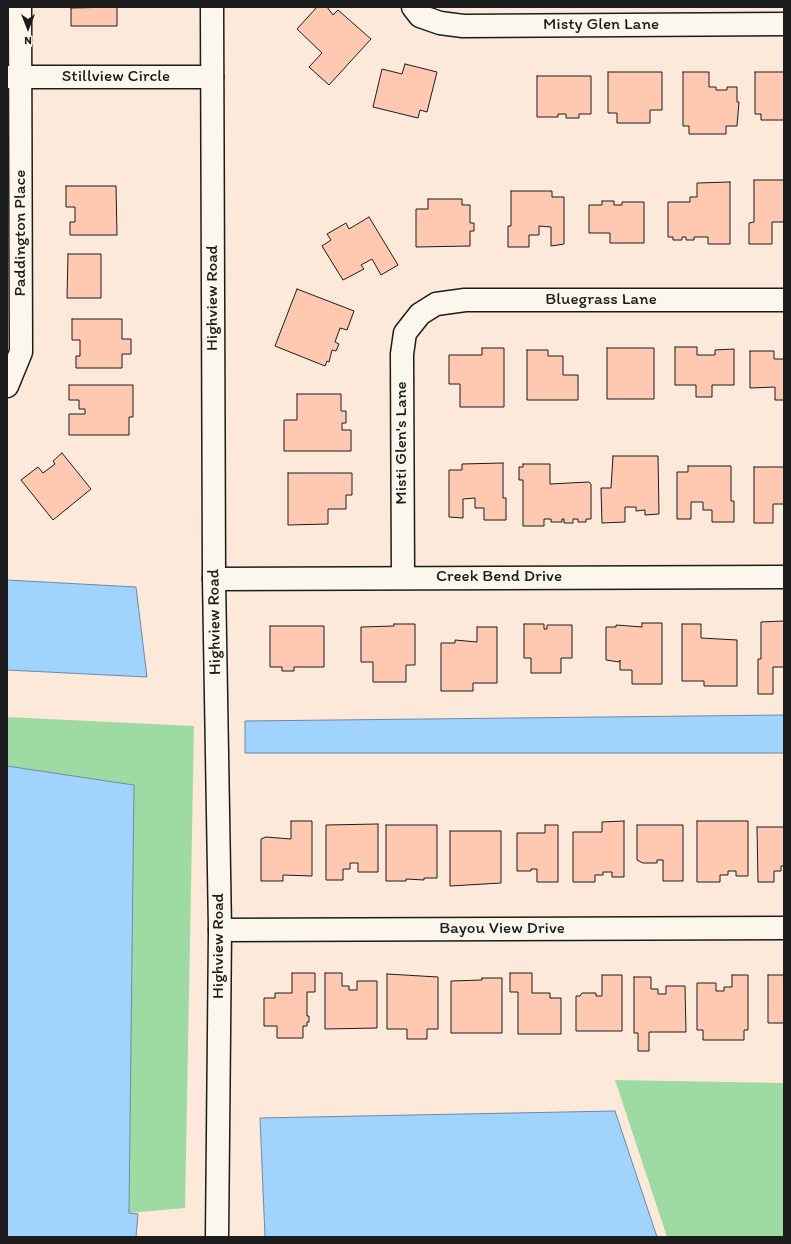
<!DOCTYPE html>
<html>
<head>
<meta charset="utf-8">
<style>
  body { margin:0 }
  #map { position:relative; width:791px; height:1244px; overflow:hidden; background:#fce9da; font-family:Itim,sans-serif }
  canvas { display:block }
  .frame { position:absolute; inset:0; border:8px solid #1c1c1c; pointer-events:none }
  .north { position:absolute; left:8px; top:8px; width:40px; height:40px; -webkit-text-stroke:3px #fbf7ec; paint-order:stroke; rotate:180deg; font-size:11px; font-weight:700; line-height:16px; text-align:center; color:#1c1c1c }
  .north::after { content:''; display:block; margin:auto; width:14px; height:18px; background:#1c1c1c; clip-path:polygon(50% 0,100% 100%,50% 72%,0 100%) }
</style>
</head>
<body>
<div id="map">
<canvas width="791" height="1244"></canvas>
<div class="frame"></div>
<div class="north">N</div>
</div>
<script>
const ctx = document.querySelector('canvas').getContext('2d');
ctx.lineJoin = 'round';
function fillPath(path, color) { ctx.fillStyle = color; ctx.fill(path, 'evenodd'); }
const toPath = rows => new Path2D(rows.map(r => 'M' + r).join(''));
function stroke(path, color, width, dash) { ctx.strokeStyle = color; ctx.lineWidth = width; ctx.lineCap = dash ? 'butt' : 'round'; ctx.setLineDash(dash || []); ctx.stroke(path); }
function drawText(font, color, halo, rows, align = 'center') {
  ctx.font = font + ' Itim,sans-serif'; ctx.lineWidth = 3; ctx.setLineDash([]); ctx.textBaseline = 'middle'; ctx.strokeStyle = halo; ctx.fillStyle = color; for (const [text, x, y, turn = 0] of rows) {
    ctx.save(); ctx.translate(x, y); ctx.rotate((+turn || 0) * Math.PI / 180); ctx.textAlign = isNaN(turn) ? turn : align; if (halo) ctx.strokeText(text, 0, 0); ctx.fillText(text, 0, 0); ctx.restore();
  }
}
fillPath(toPath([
  [7,717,194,726,185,1208,129,1213,134,785,7,766],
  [615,1080,784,1083,784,1237,667,1237]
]), '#9edba3');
const water = toPath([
  [7,580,136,587,147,677,7,670,7,580],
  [784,715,784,753,245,753,245,721,784,715],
  [7,766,134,785,129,1213,138,1214,136,1237,7,1237,7,766],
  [615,1111,657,1237,265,1237,260,1118,615,1111]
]);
fillPath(water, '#a0d3fe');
stroke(water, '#6b8aa4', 1);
const building = toPath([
  [117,7,117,26,71,26,71,8,117,7],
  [317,7,327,7,333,15,338,10,371,39,329,85,309,67,322,53,297,29,317,7],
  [405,64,437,72,427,112,420,110,418,118,373,107,382,69,402,74,405,64],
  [608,72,662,72,662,110,650,110,650,123,617,123,617,113,608,113,608,72],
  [683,72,709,72,709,87,716,87,716,90,727,90,727,87,737,87,737,102,739,102,737,126,726,126,726,134,689,134,689,126,683,126,683,72],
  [755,72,784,72,784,120,761,120,761,114,755,114,755,72],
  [537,76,591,76,591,114,579,114,579,118,566,118,566,114,558,114,558,117,537,117,537,76],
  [754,180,784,180,784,222,772,222,772,244,749,244,749,223,754,222,754,180],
  [730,182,730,244,708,244,708,237,694,237,694,240,686,240,686,237,682,237,682,240,673,240,673,237,668,237,668,202,690,202,690,197,697,197,697,183,730,182],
  [66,186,116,186,117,235,70,235,70,222,75,222,75,207,66,207,66,186],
  [511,191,552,191,552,197,564,197,564,244,551,246,551,227,539,226,539,235,529,235,529,247,508,247,508,226,511,226,511,191],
  [428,199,462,199,462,205,470,205,470,223,474,223,474,231,470,231,470,246,416,247,416,209,428,209,428,199],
  [602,201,614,201,614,205,622,205,622,202,644,202,644,243,610,243,610,233,589,233,589,205,602,205,602,201],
  [369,217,398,265,381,275,372,259,361,265,364,269,343,280,322,246,331,240,327,234,346,223,349,229,369,217],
  [68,254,101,254,101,298,67,298,68,254],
  [297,289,354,311,347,330,340,328,335,342,339,344,336,351,332,350,329,362,327,361,325,366,275,346,297,289],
  [72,319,122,319,122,339,131,339,131,354,122,354,122,368,76,368,76,356,80,356,80,340,72,340,72,319],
  [675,347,697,347,697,355,715,355,715,350,734,349,734,385,712,385,712,397,696,397,696,385,675,385,675,347],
  [482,348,504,348,504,407,460,407,460,384,449,384,449,355,482,355,482,348],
  [607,348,654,348,654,399,607,399,607,348],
  [527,350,548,350,548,356,563,356,563,375,578,375,578,400,527,400,527,350],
  [750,351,774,351,774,359,784,359,784,400,775,400,775,387,750,388,750,351],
  [69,385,133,385,133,417,129,417,129,435,69,435,69,414,85,414,85,409,79,409,79,400,69,400,69,385],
  [297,394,341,394,341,411,346,411,346,423,342,423,342,430,351,430,351,451,284,451,284,420,297,420,297,394],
  [62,453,91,489,53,520,21,480,38,467,43,473,55,464,53,461,62,453],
  [613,456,658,456,659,514,645,515,645,510,636,511,636,507,625,507,625,522,602,523,601,488,611,488,613,456],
  [503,463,503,498,506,498,506,520,484,520,484,508,475,508,475,498,463,499,463,518,449,517,449,470,462,470,462,464,503,463],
  [523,464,550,464,550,484,589,482,591,484,591,519,586,519,586,522,578,522,578,519,573,519,573,523,564,523,564,519,562,519,562,522,551,522,551,519,544,519,544,526,523,526,523,480,519,480,519,467,523,467,523,464],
  [688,466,731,466,731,501,734,501,734,522,712,522,712,510,703,510,703,502,691,502,691,519,677,519,677,472,688,472,688,466],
  [754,467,784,467,784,504,773,504,773,523,754,523,754,467],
  [288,473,352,473,352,495,346,495,346,509,328,509,328,524,288,525,288,473],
  [784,621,784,667,773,667,773,694,758,694,758,659,761,659,761,622,784,621],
  [642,623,662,623,662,684,632,684,632,670,620,670,620,660,619,662,606,660,606,627,616,627,616,625,642,627,642,623],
  [394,624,415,624,415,665,406,665,406,682,373,682,373,662,361,662,361,627,394,626,394,624],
  [524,624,544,624,544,629,547,629,547,625,572,625,572,658,561,658,561,673,531,673,531,658,524,658,524,624],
  [682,624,701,624,701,638,737,640,737,686,704,686,704,681,682,681,682,624],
  [270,626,324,626,324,667,294,667,294,671,282,671,282,667,270,667,270,626],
  [477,627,497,627,497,683,473,683,473,691,441,691,441,643,455,643,455,640,477,642,477,627],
  [291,821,312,821,312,876,283,875,283,881,261,881,261,839,266,837,291,839,291,821],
  [624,821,624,877,612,877,612,872,603,872,603,875,595,875,595,882,573,882,573,832,602,832,602,822,624,821],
  [697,821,748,821,748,876,736,876,736,871,728,871,728,875,720,875,720,882,697,882,697,821],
  [378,824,378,872,358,872,358,863,350,863,350,869,343,869,343,880,326,880,326,825,378,824],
  [386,825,437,825,437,878,424,878,424,880,406,879,406,881,386,881,386,825],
  [545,825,558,825,558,882,537,882,537,869,531,869,531,871,517,871,517,833,545,833,545,825],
  [637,825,683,825,683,881,663,881,663,860,657,860,657,863,643,863,637,860,637,825],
  [757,827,784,827,784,866,781,866,781,871,774,871,774,882,758,882,757,827],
  [450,831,501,831,501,883,450,886,450,831],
  [292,973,315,973,315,992,307,992,307,1016,309,1016,309,1022,307,1022,307,1026,303,1026,303,1038,277,1038,277,1026,264,1026,264,998,275,998,275,993,292,993,292,973],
  [325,973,342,973,342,986,349,986,349,990,357,990,357,981,377,981,377,1028,325,1029,325,973],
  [510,973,532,973,532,993,550,993,550,998,561,998,561,1034,518,1034,518,992,510,992,510,973],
  [387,974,438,977,438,1029,427,1029,427,1039,407,1039,407,1029,387,1029,387,974],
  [602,975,622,975,622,1031,576,1031,576,996,580,996,582,993,596,993,596,996,602,996,602,975],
  [732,975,748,975,748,1030,744,1030,744,1040,703,1040,703,1030,697,1030,697,983,716,983,716,991,724,991,724,987,732,987,732,975],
  [768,975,784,975,784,1023,768,1023,768,975],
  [634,977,651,977,651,989,658,989,658,994,666,994,666,986,685,986,686,1032,649,1032,649,1051,638,1051,638,1033,634,1033,634,977],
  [482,978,502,978,502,1033,451,1033,451,981,482,980,482,978]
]);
fillPath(building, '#ffc9b1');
stroke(building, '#1c1c1c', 1);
const minor = toPath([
  [413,7,420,16,440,23,463,26,784,24],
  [7,77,212,77],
  [7,386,21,352,20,7],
  [403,577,402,354,405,333,420,314,436,304,465,300,784,300],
  [214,579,784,577],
  [220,930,784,928]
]);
const tertiary = toPath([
  [212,7,214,579,220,930,217,1237]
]);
stroke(minor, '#1c1c1c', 25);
stroke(tertiary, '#1c1c1c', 25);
stroke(minor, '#fbf7ec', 22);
stroke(tertiary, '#fbf7ec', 22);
drawText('17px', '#1c1c1c', '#fbf7ec', [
  ["Misty Glen Lane",601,25],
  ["Stillview Circle",116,77],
  ["Paddington Place",21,233,-90],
  ["Highview Road",213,298,-90],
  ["Bluegrass Lane",601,300],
  ["Misti Glen's Lane",402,443,-90],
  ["Creek Bend Drive",499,577],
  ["Highview Road",215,622,-91],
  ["Bayou View Drive",502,929],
  ["Highview Road",219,946,-90]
]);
</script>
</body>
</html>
